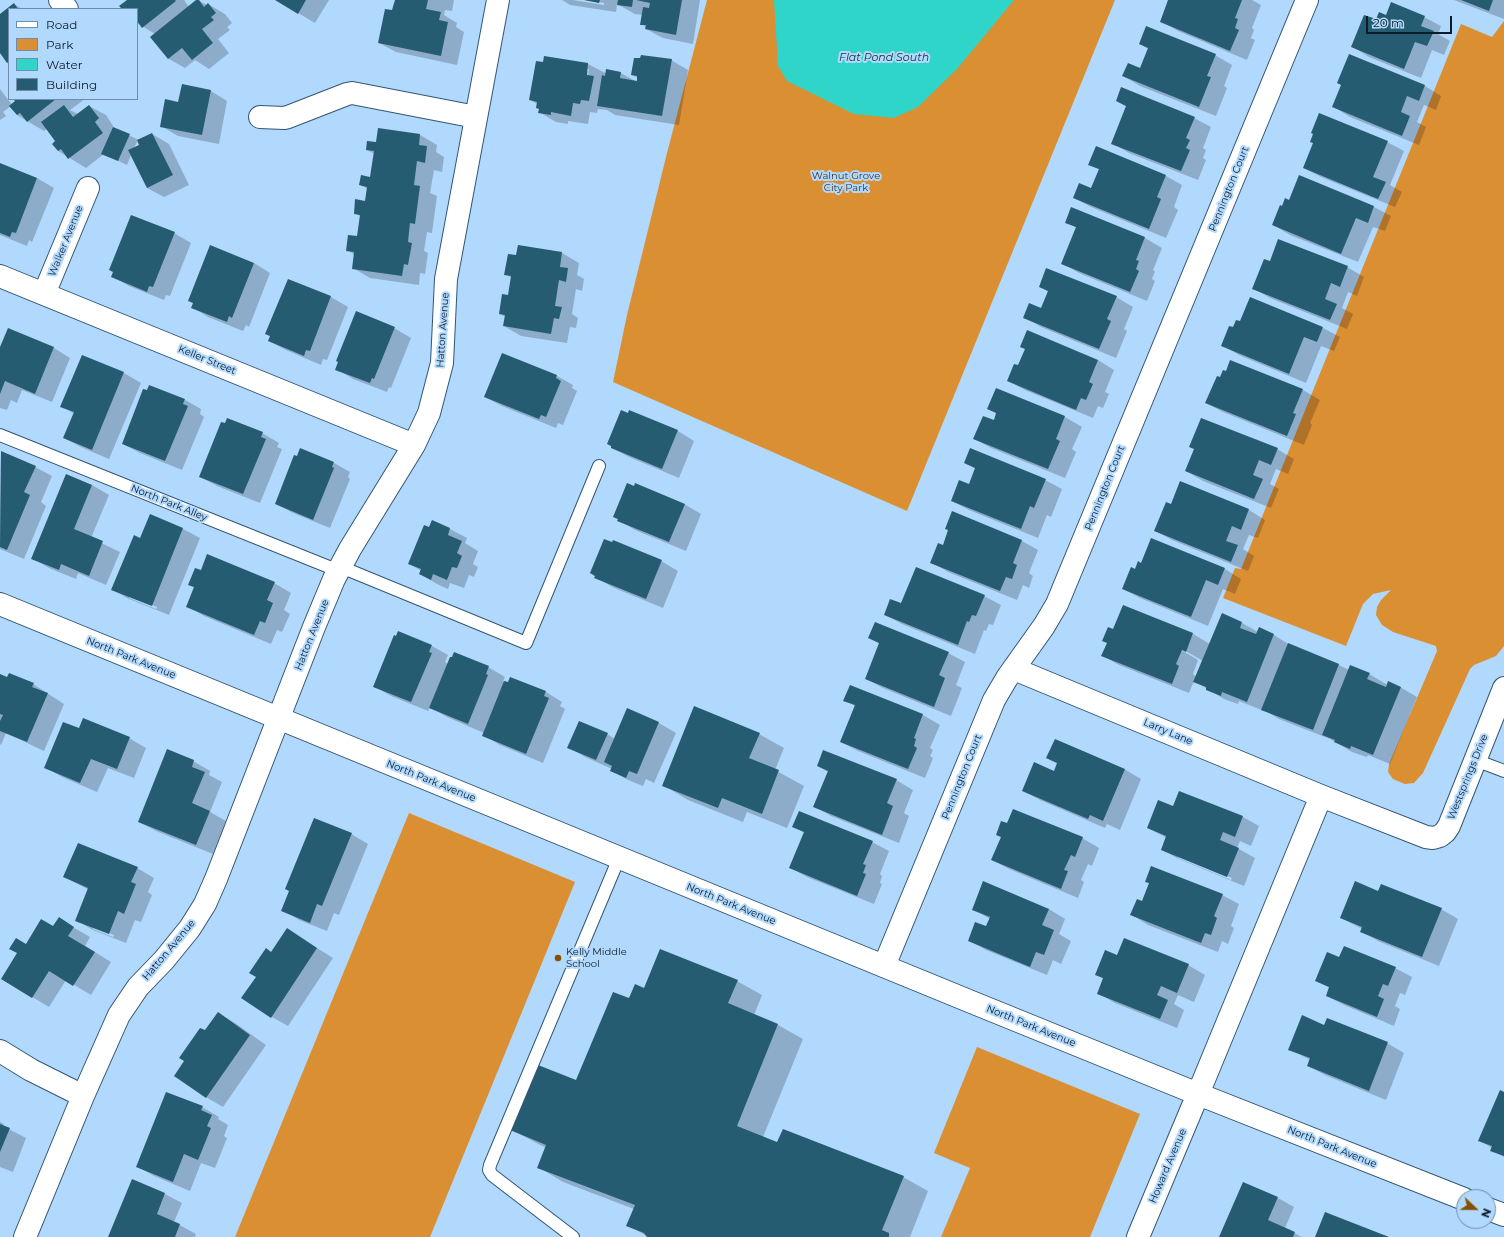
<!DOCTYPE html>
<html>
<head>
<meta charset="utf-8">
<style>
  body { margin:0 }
  #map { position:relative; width:1504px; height:1237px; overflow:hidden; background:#b1d8fd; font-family:Montserrat,sans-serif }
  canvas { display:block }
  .legend { position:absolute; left:8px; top:8px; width:130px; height:92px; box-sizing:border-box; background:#b1d8fd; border:1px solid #6f8da8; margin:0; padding:5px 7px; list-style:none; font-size:12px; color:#0d1c29 }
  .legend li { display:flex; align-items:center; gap:8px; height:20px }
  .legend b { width:20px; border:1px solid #6f8da8 }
  .north { position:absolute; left:1456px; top:1189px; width:40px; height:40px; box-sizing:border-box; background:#b1d8fd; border:1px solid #6f8da8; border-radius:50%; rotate:112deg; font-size:11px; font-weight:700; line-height:16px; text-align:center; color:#0d1c29 }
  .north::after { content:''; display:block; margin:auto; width:14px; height:18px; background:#875000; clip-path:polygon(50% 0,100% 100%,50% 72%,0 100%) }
  .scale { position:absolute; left:1366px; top:16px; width:86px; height:18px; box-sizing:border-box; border:2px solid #0d1c29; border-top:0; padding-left:5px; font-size:12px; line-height:14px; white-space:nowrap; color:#0d1c29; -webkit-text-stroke:3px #b1d8fd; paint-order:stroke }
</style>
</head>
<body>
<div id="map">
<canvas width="1504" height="1237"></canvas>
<ul class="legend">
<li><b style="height:5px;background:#fff"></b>Road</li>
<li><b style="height:11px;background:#db8f33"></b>Park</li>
<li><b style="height:11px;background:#2ed5c8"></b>Water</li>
<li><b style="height:11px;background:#265c71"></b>Building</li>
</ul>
<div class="north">N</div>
<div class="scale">20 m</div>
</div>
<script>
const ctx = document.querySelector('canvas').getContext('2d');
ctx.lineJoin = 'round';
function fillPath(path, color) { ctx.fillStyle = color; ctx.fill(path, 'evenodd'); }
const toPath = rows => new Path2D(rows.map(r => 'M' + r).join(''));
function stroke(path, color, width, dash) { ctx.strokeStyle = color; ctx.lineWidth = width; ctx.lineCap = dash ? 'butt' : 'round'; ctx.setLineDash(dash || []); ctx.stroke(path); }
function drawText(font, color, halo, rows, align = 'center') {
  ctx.font = font + ' Montserrat,sans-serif'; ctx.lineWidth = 4; ctx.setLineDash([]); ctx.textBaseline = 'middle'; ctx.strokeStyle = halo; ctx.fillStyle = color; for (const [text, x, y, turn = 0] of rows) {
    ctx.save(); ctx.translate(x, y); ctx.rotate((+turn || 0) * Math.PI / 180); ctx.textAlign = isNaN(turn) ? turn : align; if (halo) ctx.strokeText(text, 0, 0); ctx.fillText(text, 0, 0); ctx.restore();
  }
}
fillPath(toPath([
  [707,0,1115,0,907,511,613,382,627,315,667,153],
  [1504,21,1504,646,1496,656,1474,665,1470,669,1423,773,1414,783,1405,784,1393,779,1388,772,1389,764,1437,651,1436,646,1393,632,1382,625,1376,615,1377,607,1381,600,1391,590,1373,594,1363,604,1346,646,1223,598,1235,568,1241,569,1461,24,1492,37],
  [409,813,575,882,430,1237,235,1237],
  [977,1047,1140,1114,1090,1237,941,1237,970,1168,934,1153]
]), '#db8f33');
fillPath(toPath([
  [774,0,1014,0,957,69,918,107,894,118,854,114,787,81,778,66]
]), '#2ed5c8');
fillPath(toPath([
  [129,0,184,0,189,7,198,0,207,5,208,4,225,14,232,23,227,27,230,30,218,39,229,53,209,69,195,60,185,68,169,59,151,37,155,34,137,23,137,9,123,9],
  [276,0,329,0,315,23],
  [396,0,454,0,452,11,445,10,444,15,457,23,456,27,464,32,457,65,396,52,379,43,393,11],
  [562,0,573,0,604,5,604,3,585,0,700,0,693,44,663,38,646,29,646,27,641,24,643,15,635,14,617,4,616,12,570,5],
  [1169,0,1252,0,1261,5,1252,28,1254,30,1251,38,1255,40,1247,60,1178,31,1161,21],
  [1454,0,1504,0,1504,19],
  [14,4,22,9,9,9,9,63,0,53,0,15],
  [1387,16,1424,17,1441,26,1438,34,1450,41,1444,55,1432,50,1421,78,1369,57,1353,47,1377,21],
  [1140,44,1215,55,1232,65,1224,86,1227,88,1216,116,1140,86,1123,76,1141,69,1149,49],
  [1349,56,1425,86,1441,96,1436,110,1424,105,1417,122,1426,127,1419,145,1350,117,1334,107,1342,85],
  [545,57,588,64,607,74,607,70,621,73,637,82,638,78,632,75,671,60,688,70,679,125,615,115,607,110,598,109,597,113,590,112,588,124,568,121,568,124,556,122,539,112,540,109,537,104,531,100,544,63],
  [586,69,589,69,587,80],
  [0,89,12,105,16,101,14,99,85,99,70,110,78,114,89,106,106,115,115,129,139,140,152,134,169,144,189,185,164,197,147,188,131,155,127,165,104,154,86,168,58,151,57,141,47,129,44,131,17,115,11,106,3,112,6,116,0,120],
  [138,140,140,145,134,148],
  [211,91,227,101,219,144,178,136,161,126,179,103],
  [1117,101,1194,118,1211,127,1203,148,1206,150,1203,158,1206,160,1198,180,1129,153,1112,143,1127,107],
  [379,129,420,135,437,145,436,152,444,157,442,172,434,170,430,193,437,196,432,233,427,232,424,251,428,253,425,274,420,273,419,285,370,278,353,268,355,255,347,250,358,237,361,217,355,213,366,202,368,189,360,185,371,178,375,154,367,150,377,143],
  [1387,142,1404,151,1390,185,1402,192,1395,207,1321,177,1304,168],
  [0,164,37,178,54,188,32,242,29,240,27,246,0,235],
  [1090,165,1166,176,1182,185,1174,207,1178,210,1166,238,1091,207,1074,198,1091,189,1100,170],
  [1300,176,1374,207,1391,216,1385,231,1373,227,1358,262,1290,235,1273,225,1283,207,1289,201],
  [1072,209,1145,238,1162,248,1153,270,1155,271,1152,279,1155,281,1147,301,1079,273,1062,263,1077,228,1066,222],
  [174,233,191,243,170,296,166,295,164,300,129,286,113,277],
  [519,246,562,253,579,263,577,275,584,279,582,291,576,289,572,314,578,318,576,328,570,327,567,343,521,336,504,326,506,317,500,314,509,296,512,278,505,274,517,256],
  [254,263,270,273,249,327,246,325,243,331,208,317,192,307,194,303],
  [1270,263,1347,267,1364,277,1357,296,1348,292,1342,308,1353,314,1347,329,1270,298,1253,288],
  [288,280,331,297,348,307,327,360,323,359,321,365,286,350,269,341],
  [1040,286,1116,297,1133,307,1124,329,1127,331,1116,358,1041,327,1024,317,1041,309,1049,292],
  [1250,298,1323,328,1340,337,1334,351,1321,346,1306,383,1239,355,1222,345,1234,329,1240,323],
  [394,328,411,338,391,388,389,387,387,392,353,379,337,369],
  [9,329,54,348,70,358,52,402,22,390,17,403,11,400,7,410,0,408,0,349],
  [1021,347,1098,360,1114,370,1105,392,1109,394,1103,408,1098,406,1093,418,1025,390,1008,381,1018,367,1026,349],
  [83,356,124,373,141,383,109,459,81,447,64,438,74,414,62,406],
  [1231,361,1303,390,1320,400,1310,423,1312,425,1304,445,1223,412,1206,403,1220,378,1226,373],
  [557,376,573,385,572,388,577,391,563,425,558,423,556,428,502,406,485,397],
  [996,389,1065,417,1082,427,1072,449,1076,452,1065,478,991,448,975,439,994,421,997,414],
  [185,400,201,409,200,414,204,417,182,470,140,453,123,444],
  [629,411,678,431,694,441,679,478,629,457,612,448],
  [262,433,279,443,277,447,282,449,260,503,217,486,201,477],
  [1277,449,1294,459,1288,474,1276,469,1270,484,1279,489,1271,508,1203,481,1186,471],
  [1,452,35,467,52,476,41,502,46,506,24,559,0,549],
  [334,463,350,472,348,477,350,479,330,528,293,513,276,504],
  [965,463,1045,480,1062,489,1051,517,1047,515,1038,538,969,510,952,501,969,485,976,469],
  [66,475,92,485,109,495,91,538,120,552,106,585,78,573,76,579,49,568,32,558],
  [1180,482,1249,510,1265,520,1258,538,1249,535,1243,549,1254,556,1248,571,1172,540,1156,531,1171,505],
  [684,504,701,514,686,551,635,530,614,517],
  [952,513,1022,541,1038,550,1029,573,1033,576,1029,588,1023,585,1017,600,948,572,931,562,943,546,950,530],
  [150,515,183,529,200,538,169,615,129,599,113,590,141,539],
  [129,596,157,607,156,609,129,598],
  [433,521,450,529,467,538,465,543,478,551,473,564,478,567,474,577,469,575,464,588,450,583,448,589,437,584,420,574,421,571,409,563],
  [1152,539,1225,569,1241,579,1235,594,1223,589,1208,626,1140,598,1123,589,1135,570,1142,564],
  [661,561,678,571,663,608,612,587,596,577],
  [274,583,291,593,284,610,290,614,282,632,277,630,271,644,204,616,187,606,195,588,189,585],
  [984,596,1001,605,993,625,989,624,986,631,984,630,975,654,902,624,885,615,902,605],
  [1124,606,1193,634,1210,644,1222,614,1242,623,1258,632,1260,629,1274,635,1290,645,1339,665,1349,670,1369,674,1388,685,1400,687,1417,697,1390,764,1368,755,1367,757,1352,752,1330,739,1279,719,1264,710,1264,711,1239,701,1238,704,1224,699,1194,681,1189,693,1119,665,1103,656],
  [1182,649,1203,661,1196,677,1193,674,1198,660,1181,650],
  [870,638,948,653,965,662,956,685,962,688,951,716,883,688,866,679,880,644],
  [432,646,448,655,445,662,448,664,488,667,505,677,503,681,546,692,562,702,560,706,565,709,543,763,500,745,483,735,484,733,447,717,430,707,428,711,391,696,374,686],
  [0,676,33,684,64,704,44,751,6,733,1,745,0,744],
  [850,686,923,715,940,725,930,748,933,750,930,756,933,758,925,778,858,751,841,742,855,706,845,700],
  [627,709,659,723,676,733,654,783,646,779,643,786,628,780,612,771,612,769,585,757,569,747,607,734,615,739],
  [79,730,129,738,146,748,134,778,108,768,97,792,62,777,45,767],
  [759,734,784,748,775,770,804,786,787,828,747,812,743,822,688,800,663,785],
  [1047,758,1124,769,1141,779,1120,830,1107,824,1105,828,1040,800,1023,791,1055,772,1058,764],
  [193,761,210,771,209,775,222,782,210,812,226,821,213,854,156,831,139,822],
  [818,766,896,780,913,790,904,813,909,816,899,843,831,816,814,806,828,772],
  [1243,817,1259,826,1251,846,1240,841,1237,848,1255,858,1244,886,1179,859,1162,850,1167,838,1148,828],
  [1178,856,1232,878,1231,880,1178,858],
  [794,827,872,842,889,851,880,874,882,876,880,883,882,884,874,904,807,877,791,868,805,833],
  [351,834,368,844,339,915,334,913,327,931,299,920,283,910],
  [1082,838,1099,848,1092,866,1088,864,1081,880,1084,882,1078,898,1009,869,992,860],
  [137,868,154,878,148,892,152,895,141,922,135,920,126,943,93,930,76,920,89,890,65,877],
  [93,927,114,935,113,937,93,929],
  [1379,892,1441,909,1458,919,1439,966,1378,941,1362,932,1362,929,1341,918],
  [1222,895,1239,904,1231,926,1234,928,1228,944,1222,941,1218,952,1148,925,1132,915,1142,902],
  [973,909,1049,909,1065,919,1059,934,1071,941,1061,964,1053,960,1047,975,986,950,969,940,987,928,990,919],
  [59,919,90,937,85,946,111,962,91,995,66,980,49,1007,2,979,26,945,54,927],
  [287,929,333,958,288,1026,272,1017,257,977],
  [1118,956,1188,965,1205,975,1194,1002,1178,995,1174,1004,1184,1010,1177,1028,1115,1003,1098,993,1104,979,1096,974],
  [1340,959,1395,968,1412,977,1405,995,1400,993,1395,1006,1400,1009,1394,1026,1344,1005,1327,996,1330,988,1316,980],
  [737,981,762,995,754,1015,778,1025,803,1039,763,1137,778,1143,903,1177,928,1191,910,1237,648,1237,628,1225,634,1209,563,1182,538,1167,546,1148,512,1130,577,1081,630,999,645,989],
  [218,1013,235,1023,266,1045,223,1107,206,1097],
  [1325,1026,1387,1043,1404,1053,1386,1100,1325,1075,1308,1066,1310,1060,1290,1049],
  [1504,1093,1504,1157,1491,1150,1492,1148,1480,1141],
  [202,1107,219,1117,218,1119,228,1125,224,1136,227,1138,215,1168,201,1163,190,1191,154,1176,137,1166],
  [0,1122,4,1124,3,1126,26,1138,13,1172,0,1167],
  [133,1181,165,1194,182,1203,174,1222,196,1234,195,1237,110,1237],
  [1278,1198,1294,1207,1285,1228,1302,1237,1220,1237]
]), '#0003');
fillPath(toPath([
  [127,0,175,0,176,1,142,28,137,21,137,9,122,9,119,6],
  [196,0,199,0,204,7,208,3,216,13,211,17,214,20,202,29,213,43,192,60,182,48,168,59,150,37],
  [275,0,306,0,298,14],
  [395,0,428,0,426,9,441,12,439,20,448,22,441,56,378,43,385,9,392,10],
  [584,0,600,0,599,3],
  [618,0,633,0,632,7,617,5],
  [636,0,682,0,676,35,645,29,646,25,640,25,643,7,649,8,650,3],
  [1168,0,1242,0,1235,18,1238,19,1235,28,1239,30,1230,51,1160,22],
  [1461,0,1493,0,1489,11],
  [1391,2,1425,16,1421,26,1434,31,1427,46,1415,42,1404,69,1351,47,1364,15,1376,19,1379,12,1386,15],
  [14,3,18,9,9,9,9,62,7,63,0,53,0,14],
  [1146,26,1216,54,1207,76,1211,77,1199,107,1122,76,1128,63,1140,68,1148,48,1139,44],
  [1349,54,1425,85,1419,101,1407,96,1401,112,1410,116,1402,136,1332,107,1341,85,1337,83],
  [641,55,672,59,662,116,597,106,602,75,605,76,606,69,621,72,620,78,637,81,637,76,631,75,634,58,640,58],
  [544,56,588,63,587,75,594,76,589,101,581,100,580,104,573,103,571,116,551,112,551,115,538,113,539,109,536,108,537,102,529,100,536,61,543,62],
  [182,84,211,90,202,135,160,127,165,99,178,102],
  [1121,87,1195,117,1186,138,1190,140,1186,148,1190,150,1181,171,1111,144,1126,106,1116,101],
  [13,99,56,99,27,122,20,113,17,115,9,106,15,101],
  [64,105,73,117,89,105,99,118,95,122,103,133,68,159,61,149,58,151,52,144,55,141,41,122],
  [1319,113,1388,141,1373,177,1386,182,1378,199,1303,168,1313,143,1310,142,1313,134,1311,133],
  [113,127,130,134,118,161,101,154],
  [378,128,420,134,419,145,427,146,425,163,417,161,414,185,420,186,415,224,410,223,408,242,412,243,408,265,404,264,402,276,352,269,354,252,346,251,348,235,357,236,360,215,354,214,355,199,365,201,367,187,359,185,361,175,370,177,374,151,366,150,367,141,376,142],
  [152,133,173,175,147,188,128,150,139,145,137,140],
  [1096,146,1166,175,1157,197,1161,199,1149,229,1073,198,1079,183,1091,188,1099,169,1088,165],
  [0,163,37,178,16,233,12,232,10,237,0,233],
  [1299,175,1374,206,1368,223,1356,218,1341,254,1272,225,1280,205,1282,206,1285,198,1289,200],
  [1071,207,1145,237,1136,260,1139,261,1136,269,1139,271,1130,292,1061,264,1076,227,1065,223],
  [131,215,175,232,153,287,149,286,147,292,111,277,113,272,109,270],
  [1278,239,1348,266,1340,287,1331,283,1325,299,1337,304,1330,320,1252,289,1264,259,1270,261],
  [210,245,254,263,232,318,229,316,227,322,191,308,193,303,188,301],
  [518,245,562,252,560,267,568,268,566,282,559,280,555,306,562,307,559,319,554,318,551,334,503,326,505,315,499,314,502,294,508,295,511,276,504,275,508,254,516,255],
  [1046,268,1117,296,1107,319,1111,321,1099,349,1023,318,1029,303,1041,308,1048,291,1039,287],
  [288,279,331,296,310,351,306,350,304,356,268,341,270,336,265,334],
  [1250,297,1323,327,1317,342,1304,337,1289,374,1221,346,1229,326,1233,327,1236,320,1240,321],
  [356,311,395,327,374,379,372,378,370,383,335,370,338,362,336,361],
  [8,328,54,347,35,394,5,381,0,394,0,347],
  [1027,330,1098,360,1089,382,1093,384,1086,400,1081,398,1076,410,1007,381,1014,364,1018,365,1025,349,1020,347],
  [502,353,557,375,556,378,561,381,546,417,541,415,539,419,484,397],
  [82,355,124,372,92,450,63,438,74,412,60,407],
  [1230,360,1303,389,1293,413,1296,414,1287,436,1205,403,1217,376,1220,377,1223,370,1226,371],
  [149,385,185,399,183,404,188,406,165,461,122,444,143,389,147,390],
  [996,388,1065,416,1056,439,1060,441,1048,469,973,439,983,416,994,420,996,413,987,409],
  [621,410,628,413,629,410,678,430,662,469,611,448,611,446,607,444],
  [227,418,263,432,261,437,266,439,243,494,199,477,221,422,225,423],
  [1201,418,1278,448,1271,465,1259,460,1253,475,1263,479,1254,499,1185,471,1194,449,1189,447],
  [300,448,334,462,332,467,334,468,313,520,275,504,294,455,297,456],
  [970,448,1046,479,1034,508,1030,506,1021,529,951,501,959,480,969,484,975,468,964,463],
  [1,451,36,466,24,492,30,495,7,550,0,547],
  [66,474,92,485,74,529,103,541,89,576,61,564,59,570,31,559],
  [1180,481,1249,509,1241,530,1232,526,1226,541,1238,545,1231,562,1154,531,1166,502,1171,504],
  [627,483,634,486,635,483,685,504,669,542,617,521,618,519,613,517],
  [952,511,1022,540,1013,563,1017,565,1012,579,1006,577,1000,591,930,563,938,543,943,545,948,530,945,529],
  [150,514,183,528,152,606,111,590,134,535,140,538],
  [432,520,450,528,448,535,462,541,457,553,462,556,457,568,452,567,447,580,433,574,431,580,419,574,421,569,408,564,424,525,429,527],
  [1151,538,1225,568,1218,585,1206,580,1191,617,1122,589,1131,567,1135,569,1138,561,1141,563],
  [604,539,612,542,613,540,662,560,646,599,594,578,595,576,590,573],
  [207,554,275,582,267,600,273,603,265,623,260,621,254,635,186,607,194,587,188,585,195,568,201,570],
  [916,567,985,595,976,616,972,615,969,622,967,621,958,645,884,615,890,599,901,603],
  [1123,605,1193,633,1186,652,1182,650,1176,664,1179,666,1172,684,1101,656,1107,643,1102,641,1108,627,1113,629],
  [1222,613,1242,622,1240,628,1256,634,1259,627,1274,634,1247,702,1222,692,1221,696,1206,690,1206,687,1193,682],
  [875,622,949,652,939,675,945,678,934,707,865,679,879,643,868,638],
  [398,631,432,645,429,652,432,653,411,702,373,687,394,635,396,636],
  [1288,643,1339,664,1313,730,1261,710],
  [454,652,489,666,486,674,488,675,468,724,429,708,450,657,452,657],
  [1350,665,1370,673,1367,679,1386,687,1388,681,1401,687,1373,755,1351,746,1350,749,1334,742,1335,740,1322,735],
  [9,673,34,683,32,687,48,693,27,742,0,731,0,721,3,715,0,714,0,674,7,677],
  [510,677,546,691,544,696,549,698,526,754,482,736,504,681,508,682],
  [850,685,923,714,914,738,916,739,914,746,917,748,908,769,840,742,855,705,843,701],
  [694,706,760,733,749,758,779,770,762,814,722,798,718,808,662,786],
  [627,708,659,722,637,774,629,771,626,778,610,771,612,766,604,762],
  [83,718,130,737,117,769,91,759,80,783,44,768,63,722,79,728],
  [579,721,608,733,596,760,567,748],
  [1055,739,1125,769,1103,821,1090,815,1088,819,1022,791,1034,762,1054,771,1057,763,1046,758],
  [167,749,194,760,192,767,205,772,192,803,210,811,196,845,138,822],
  [823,750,897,779,887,803,893,806,882,835,813,807,828,771,817,766],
  [1179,791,1243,816,1235,837,1223,832,1220,840,1239,848,1227,877,1161,850,1166,836,1147,828,1158,800,1173,806],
  [1013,809,1083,837,1075,857,1071,855,1064,870,1068,871,1061,889,991,860,1001,837,996,835,1001,821,1007,823],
  [799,811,873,841,863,864,866,865,863,873,866,874,857,896,789,868,804,832,792,827],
  [314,818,352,833,322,906,317,904,310,923,281,911,289,891,285,889],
  [78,843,138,867,131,882,136,884,124,914,118,911,109,934,75,921,88,888,63,877],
  [1151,866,1223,894,1214,916,1217,918,1211,935,1205,933,1201,943,1130,915,1137,899,1142,901,1149,883,1145,882],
  [983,881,1049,909,1042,925,1054,930,1044,955,1036,952,1030,967,968,941,975,922,986,926,990,917,972,910],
  [1355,881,1378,891,1381,884,1442,908,1422,957,1360,932,1362,927,1340,918],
  [59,917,74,927,68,936,95,952,73,986,49,971,32,998,1,979,17,953,9,949,16,938,26,944,41,919,53,926],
  [287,928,317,948,271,1018,241,998,256,977,249,973,266,948,271,952],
  [1124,938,1189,964,1177,993,1161,986,1157,995,1168,1000,1160,1019,1097,994,1103,978,1095,975,1105,950,1117,955],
  [1344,946,1396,967,1388,986,1383,984,1378,996,1384,999,1377,1017,1326,996,1329,987,1315,981,1327,952,1339,957],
  [660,949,738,980,728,1003,778,1024,737,1126,777,1142,783,1129,904,1176,882,1230,889,1233,889,1237,647,1237,644,1233,626,1226,635,1205,537,1168,546,1145,510,1130,538,1065,576,1080,613,992,629,998,635,984,644,988],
  [218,1012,250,1035,206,1098,174,1076,184,1061,179,1058,200,1028,205,1030],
  [1302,1015,1324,1025,1327,1018,1388,1042,1369,1091,1307,1066,1310,1058,1288,1050],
  [1500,1090,1504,1092,1504,1156,1490,1151,1492,1146,1478,1141],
  [166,1092,203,1106,201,1110,212,1115,207,1126,211,1128,198,1160,184,1154,173,1182,136,1167],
  [0,1124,10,1128,0,1152],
  [132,1179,165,1193,157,1214,180,1224,175,1237,108,1237],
  [1243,1182,1278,1197,1268,1220,1295,1232,1293,1237,1219,1237],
  [1325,1212,1389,1237,1315,1237]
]), '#265c71');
const service = toPath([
  [0,435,339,571],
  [341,567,526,643,599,466],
  [1475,760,1504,771],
  [573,1237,492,1175,489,1170,490,1165,619,858]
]);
const minor = toPath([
  [60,0,67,9],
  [260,117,284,118,288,117,347,94,352,93,476,117],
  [0,276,414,445],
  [44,294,88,188],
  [1014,669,1321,796,1426,837,1433,838,1440,836,1445,832,1449,826,1504,688],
  [884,966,994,700,1007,678,1044,626,1057,604,1307,0],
  [0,1051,31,1070,83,1096],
  [1198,1094,1321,796],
  [25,1237,83,1096,119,1015,138,987,164,960,190,928,205,904,216,879,314,627,334,579,350,549,414,445,429,413,442,363,446,279,498,0]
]);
const tertiary = toPath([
  [0,604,969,1001,1198,1094,1464,1199],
  [1488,1209,1504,1215],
  [1138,1237,1198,1094]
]);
stroke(service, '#335675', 14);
stroke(minor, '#335675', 24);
stroke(tertiary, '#335675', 24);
stroke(service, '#fff', 12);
stroke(minor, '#fff', 22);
stroke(tertiary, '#fff', 22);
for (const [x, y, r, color] of [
  [558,958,4,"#875000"]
]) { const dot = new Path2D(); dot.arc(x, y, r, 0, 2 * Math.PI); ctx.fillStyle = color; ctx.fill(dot); stroke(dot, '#b1d8fd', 1.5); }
drawText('10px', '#443321', '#b1d8fd', [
  ["Walnut Grove",846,176],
  ["City Park",846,188]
]);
drawText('10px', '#0d1c29', '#b1d8fd', [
  ["Pennington Court",1229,189,-68],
  ["Walker Avenue",66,241,-68],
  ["Hatton Avenue",443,330,-86],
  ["Keller Street",207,360,22],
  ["Pennington Court",1105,488,-68],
  ["North Park Alley",169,503,22],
  ["Hatton Avenue",312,635,-68],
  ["North Park Avenue",131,658,22],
  ["Larry Lane",1168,732,23],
  ["Pennington Court",962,777,-68],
  ["Westsprings Drive",1468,777,-68],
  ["North Park Avenue",431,781,22],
  ["North Park Avenue",731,904,22],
  ["Hatton Avenue",169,950,-50],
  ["North Park Avenue",1031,1026,22],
  ["North Park Avenue",1332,1147,22],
  ["Howard Avenue",1168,1166,-67]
]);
drawText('10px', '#0d1c29', '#b1d8fd', [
  ["Kelly Middle",566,952],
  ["School",566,964]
], 'left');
drawText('italic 11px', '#133330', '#b1d8fd', [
  ["Flat Pond South",884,58]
]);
</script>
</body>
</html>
